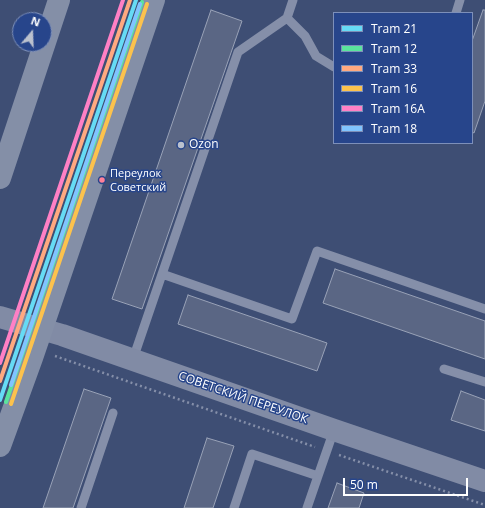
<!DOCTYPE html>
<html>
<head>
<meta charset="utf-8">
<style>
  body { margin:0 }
  #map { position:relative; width:485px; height:508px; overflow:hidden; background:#3e4e74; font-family:"Open Sans",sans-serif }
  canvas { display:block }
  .legend { position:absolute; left:333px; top:12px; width:140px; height:132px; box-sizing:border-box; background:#27458b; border:1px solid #7d8fb9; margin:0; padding:5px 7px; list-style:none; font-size:12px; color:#fff }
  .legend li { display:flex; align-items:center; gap:8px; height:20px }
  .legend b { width:20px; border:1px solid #7d8fb9 }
  .north { position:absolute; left:12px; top:12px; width:40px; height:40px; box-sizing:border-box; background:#27458b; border:1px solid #7d8fb9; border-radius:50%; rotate:19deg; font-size:11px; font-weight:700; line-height:16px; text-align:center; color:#fff }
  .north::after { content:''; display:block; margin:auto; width:14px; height:18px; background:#bbc1ce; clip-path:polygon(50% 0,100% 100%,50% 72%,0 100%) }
  .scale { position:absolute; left:343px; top:478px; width:125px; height:18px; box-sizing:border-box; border:2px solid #fff; border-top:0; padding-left:5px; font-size:12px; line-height:14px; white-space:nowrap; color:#fff; -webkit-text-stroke:3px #27458b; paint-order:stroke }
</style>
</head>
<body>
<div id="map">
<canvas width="485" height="508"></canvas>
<ul class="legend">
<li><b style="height:5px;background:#66dbf5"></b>Tram 21</li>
<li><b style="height:5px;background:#5ae49d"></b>Tram 12</li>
<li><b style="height:5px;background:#ffa980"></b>Tram 33</li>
<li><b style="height:5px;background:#fcc24d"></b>Tram 16</li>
<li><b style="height:5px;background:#ff80c5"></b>Tram 16А</li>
<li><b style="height:5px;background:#80c4ff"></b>Tram 18</li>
</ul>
<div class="north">N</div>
<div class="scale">50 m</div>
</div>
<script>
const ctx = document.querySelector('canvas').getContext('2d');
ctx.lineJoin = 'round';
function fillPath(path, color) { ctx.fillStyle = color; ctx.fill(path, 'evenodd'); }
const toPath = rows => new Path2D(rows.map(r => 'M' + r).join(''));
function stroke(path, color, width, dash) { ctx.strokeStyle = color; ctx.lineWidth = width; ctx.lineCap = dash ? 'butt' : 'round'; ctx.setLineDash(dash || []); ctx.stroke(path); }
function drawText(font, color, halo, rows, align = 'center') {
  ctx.font = font + ' "Open Sans",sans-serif'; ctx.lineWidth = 3; ctx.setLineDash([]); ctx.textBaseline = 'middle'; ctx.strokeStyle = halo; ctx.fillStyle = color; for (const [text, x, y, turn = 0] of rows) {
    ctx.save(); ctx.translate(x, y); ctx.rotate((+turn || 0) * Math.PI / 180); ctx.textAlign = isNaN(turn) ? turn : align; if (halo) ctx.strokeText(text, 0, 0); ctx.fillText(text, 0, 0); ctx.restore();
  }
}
const building = toPath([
  [211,10,242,21,142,309,112,299,211,10],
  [483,10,485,10,485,101,474,133,472,132,472,41,483,10],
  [335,269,485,321,485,359,323,303,335,269],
  [188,295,327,343,317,371,178,324,188,295],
  [84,389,111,398,73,508,43,508,84,389],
  [461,391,485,400,485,431,451,420,461,391],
  [207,438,234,446,213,508,184,508,207,438],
  [337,483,364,493,359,508,328,508,337,483]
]);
fillPath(building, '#5a6684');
stroke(building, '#99a2b7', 1);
stroke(toPath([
  [55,356,315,447],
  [339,455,485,505]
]), '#858fa9', 2.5, [2, 3]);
stroke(toPath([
  [456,13,460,0],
  [287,18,305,36,316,56,334,67],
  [162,274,292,319,317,251,485,309],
  [133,359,238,52,287,18,293,0],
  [444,369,485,382],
  [81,508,113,413],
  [234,508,252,454,318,476,334,430],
  [307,508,318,476]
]), '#858fa9', 9);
stroke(toPath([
  [0,317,62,335,334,430,485,481]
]), '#818ba5', 22);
stroke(toPath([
  [0,178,59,0],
  [0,446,32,358,154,0]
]), '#848fa7', 22);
stroke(toPath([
  [0,400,136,0]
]), '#66dbf5', 4);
stroke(toPath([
  [6,402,142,2]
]), '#5ae49d', 4);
stroke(toPath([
  [0,381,130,0]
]), '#ffa980', 4);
stroke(toPath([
  [11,404,147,4]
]), '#fcc24d', 4);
stroke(toPath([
  [0,363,123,0]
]), '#ff80c5', 4);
stroke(toPath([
  [11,385,140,4]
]), '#80c4ff', 4);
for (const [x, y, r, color] of [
  [181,145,4,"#bbc1ce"],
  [102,180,3.5,"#ff8098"]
]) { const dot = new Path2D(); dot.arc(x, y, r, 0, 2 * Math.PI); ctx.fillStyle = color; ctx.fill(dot); stroke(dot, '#27458b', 1.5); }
drawText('11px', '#fff', '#27458b', [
  ["Переулок",110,174],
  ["Советский",110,188]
], 'left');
drawText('12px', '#fff', '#27458b', [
  ["Ozon",189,145]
], 'left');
drawText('12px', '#fff', '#27458b', [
  ["СОВЕТСКИЙ ПЕРЕУЛОК",243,398,19]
]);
</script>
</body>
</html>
